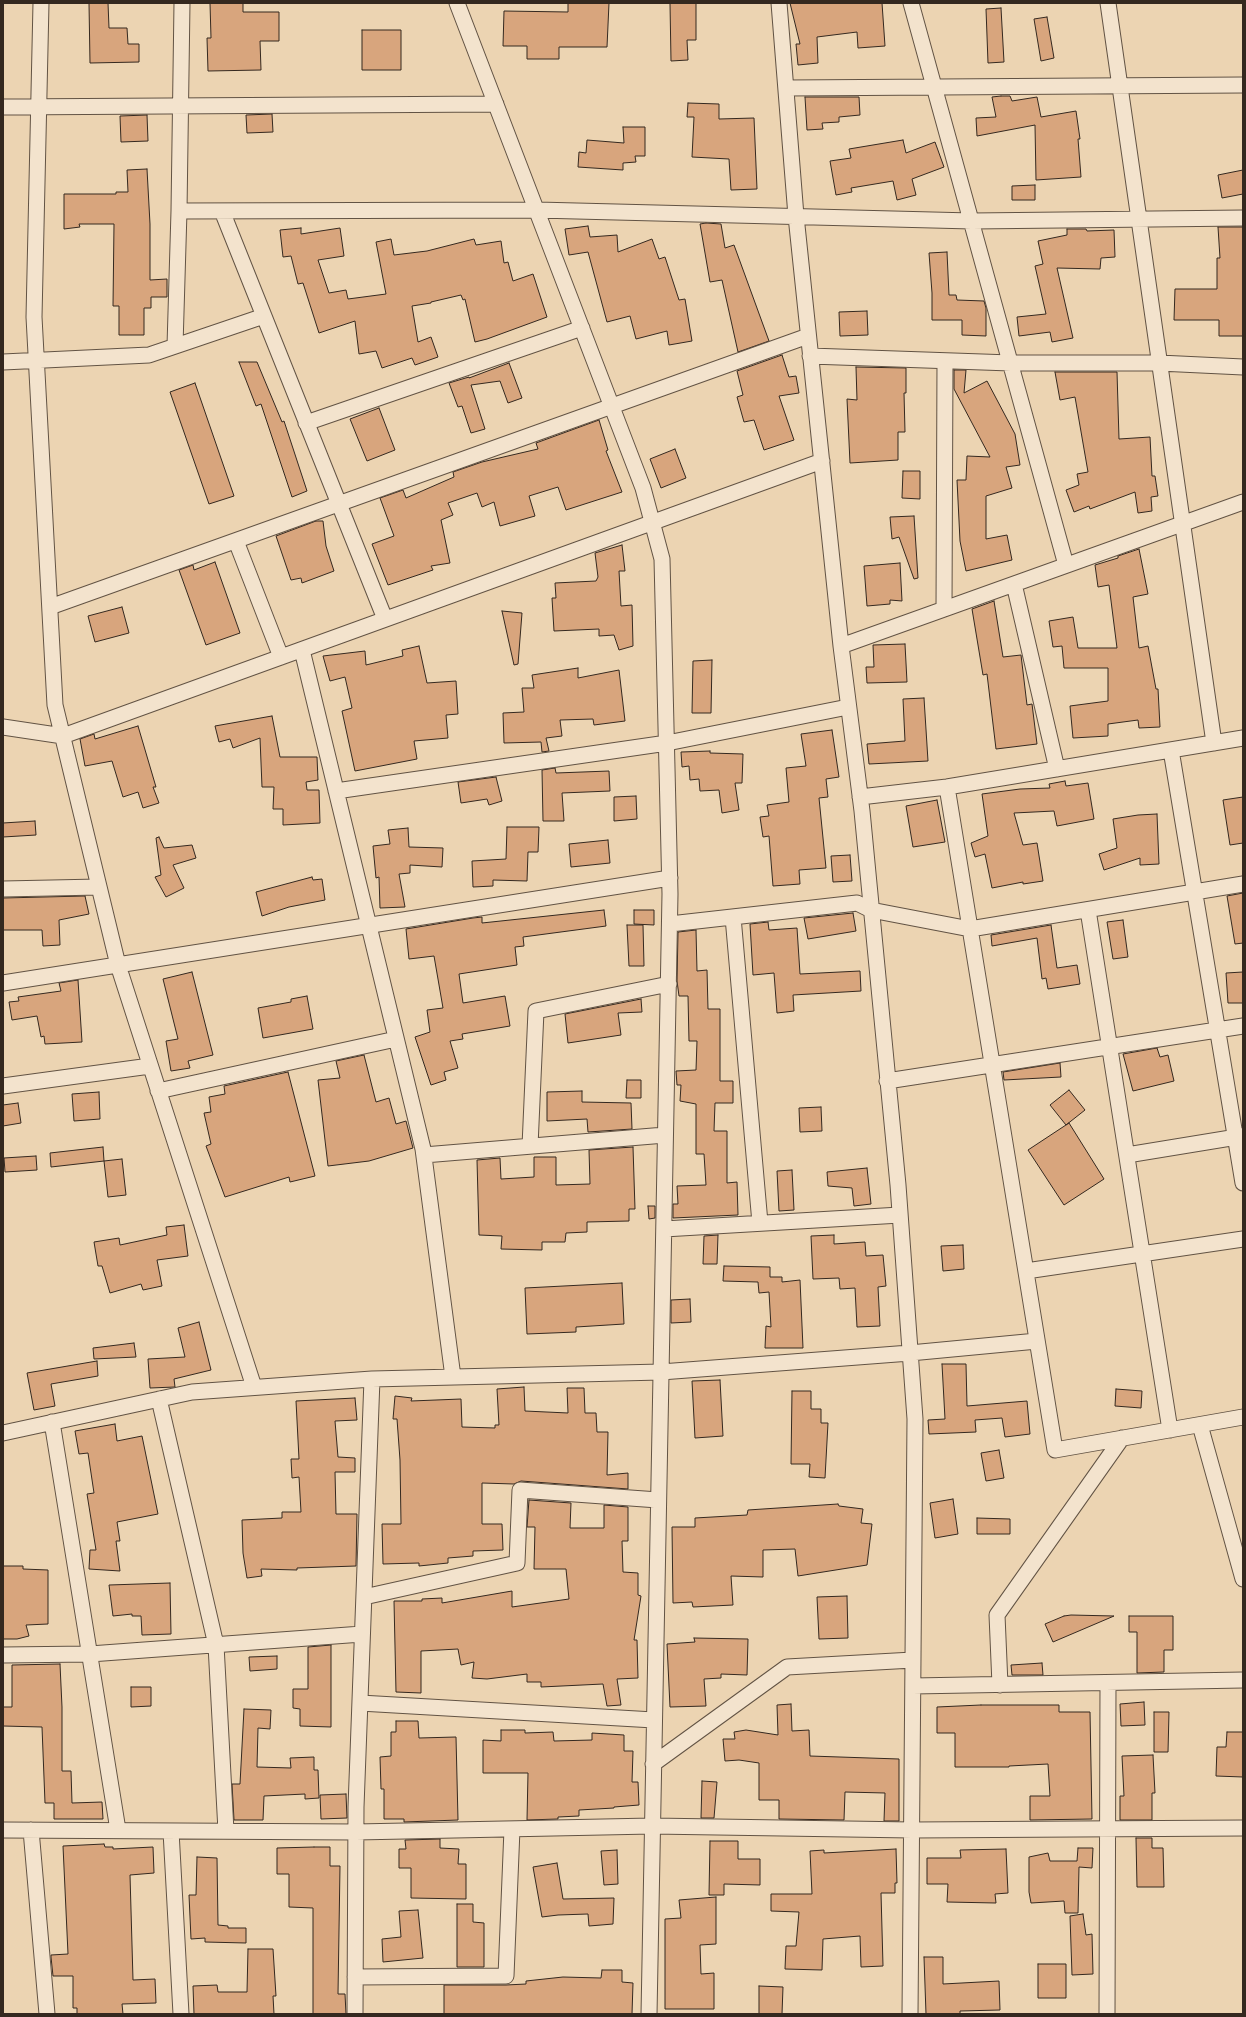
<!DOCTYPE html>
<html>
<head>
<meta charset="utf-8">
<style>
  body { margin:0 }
  #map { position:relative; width:1246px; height:2017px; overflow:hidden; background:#ecd4b2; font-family:"IM FELL Double Pica",serif }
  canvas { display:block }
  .frame { position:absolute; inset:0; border:4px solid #34281f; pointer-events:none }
</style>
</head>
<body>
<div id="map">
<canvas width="1246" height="2017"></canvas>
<div class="frame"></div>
</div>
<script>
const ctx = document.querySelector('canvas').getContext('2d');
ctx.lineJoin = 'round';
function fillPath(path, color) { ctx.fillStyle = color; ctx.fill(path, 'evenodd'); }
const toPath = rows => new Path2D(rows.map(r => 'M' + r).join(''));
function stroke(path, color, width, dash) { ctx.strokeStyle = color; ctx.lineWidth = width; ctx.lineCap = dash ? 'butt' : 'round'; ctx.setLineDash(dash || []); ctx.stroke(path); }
const building = toPath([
  [89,3,108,3,109,28,127,28,128,44,139,44,139,62,90,63,89,3],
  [210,3,243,3,243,12,279,12,279,41,260,41,261,70,208,71,207,38,211,38,210,3],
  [568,3,609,3,607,47,559,47,559,59,527,59,527,46,503,46,504,11,568,12,568,3],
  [670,3,696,3,696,40,687,40,688,60,671,61,670,3],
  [790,3,882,3,885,46,858,48,857,32,817,37,818,63,798,65,796,44,800,44,790,3],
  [1001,8,1004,62,988,63,986,9,1001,8],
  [1047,17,1054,58,1041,61,1034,19,1047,17],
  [362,30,401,30,401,70,362,70,362,30],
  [1001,96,1010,96,1012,101,1037,97,1041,117,1076,111,1080,139,1078,139,1081,177,1036,180,1035,125,977,136,976,118,996,117,992,97,1001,96],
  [805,97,859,97,860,115,839,117,839,122,822,123,823,129,807,130,805,97],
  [688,103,719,104,719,119,754,118,757,189,731,190,729,159,692,157,694,117,687,117,688,103],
  [272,114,273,132,247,133,246,115,272,114],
  [147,115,148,141,121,142,120,116,147,115],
  [623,127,645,127,645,156,635,156,636,162,623,163,623,170,578,167,579,152,586,153,587,140,624,143,623,127],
  [903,140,906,153,935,142,944,167,912,179,916,195,897,200,893,181,851,188,852,192,836,195,830,161,851,158,849,149,903,140],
  [147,169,150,224,150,280,167,279,167,297,151,297,151,308,144,308,144,335,119,335,119,306,113,306,114,224,79,224,80,227,64,229,64,194,116,194,116,192,128,192,127,170,147,169],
  [1243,170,1243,194,1222,198,1218,175,1243,170],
  [1035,185,1035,200,1012,200,1012,186,1035,185],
  [706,223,721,224,725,248,734,245,769,341,738,352,722,280,710,282,700,224,706,223],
  [588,226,590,237,617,235,618,252,652,239,659,259,665,257,679,300,685,299,692,341,669,345,667,331,636,339,630,316,607,322,588,252,569,255,565,229,588,226],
  [1218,227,1243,227,1243,336,1219,336,1219,320,1174,320,1175,289,1217,289,1217,258,1220,258,1218,227],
  [301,228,301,234,340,228,344,256,318,260,329,293,346,290,348,299,386,294,376,242,391,239,394,255,427,251,474,239,476,245,501,241,504,263,508,262,513,281,533,274,547,317,487,339,475,342,465,299,463,300,461,295,431,302,431,303,412,306,418,342,431,337,438,357,415,365,412,358,382,368,376,351,359,354,355,321,319,333,303,283,298,284,291,256,283,257,280,230,301,228],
  [1067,229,1086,229,1087,231,1114,230,1115,257,1101,258,1100,269,1057,268,1073,338,1052,342,1050,332,1019,336,1017,317,1046,314,1035,266,1043,264,1038,241,1067,235,1067,229],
  [947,252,949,295,956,295,957,300,984,301,986,308,986,336,962,335,962,320,932,320,932,293,929,253,947,252],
  [867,311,868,335,840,336,839,312,867,311],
  [782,355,789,377,796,376,799,393,779,396,794,440,764,450,754,420,744,422,737,397,743,395,737,371,782,355],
  [239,362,257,362,282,422,284,421,307,491,292,497,261,404,256,406,239,362],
  [509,363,522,398,508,403,500,381,471,385,485,429,471,433,462,406,458,407,449,383,469,377,469,378,509,363],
  [856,367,906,368,906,393,904,393,905,432,898,432,898,460,850,463,847,399,857,400,856,367],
  [954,370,966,370,964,393,987,381,1015,434,1020,465,1006,467,1012,488,986,496,986,539,1007,535,1012,560,966,571,960,541,957,480,966,480,967,456,990,457,954,389,954,370],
  [1055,372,1117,372,1119,439,1150,437,1152,476,1155,476,1158,496,1151,497,1152,511,1138,513,1135,492,1090,509,1089,506,1074,512,1066,490,1079,485,1077,474,1088,472,1075,397,1060,400,1055,372],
  [195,383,234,496,209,504,170,392,195,383],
  [379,408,395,450,367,461,350,419,379,408],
  [599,420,608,450,606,451,622,492,566,510,558,487,529,496,535,516,500,526,494,502,482,507,477,493,448,503,453,515,441,520,450,563,431,566,433,570,388,585,372,544,394,536,380,498,403,490,406,498,454,477,453,472,482,462,538,449,536,443,599,420],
  [675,449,686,478,661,488,650,459,675,449],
  [903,471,920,471,920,499,902,498,903,471],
  [914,516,918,578,914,579,899,537,892,539,890,517,914,516],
  [316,521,323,521,326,546,334,571,302,583,301,578,291,580,276,536,316,521],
  [622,545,625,571,619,571,621,606,632,605,633,646,619,650,614,635,599,636,599,629,554,631,552,598,556,598,555,583,596,581,598,577,595,553,622,545],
  [1139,549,1148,594,1133,597,1139,648,1148,646,1156,689,1158,689,1160,727,1139,728,1138,720,1108,724,1108,736,1073,738,1070,706,1108,701,1108,668,1064,668,1062,646,1053,647,1049,621,1073,617,1078,648,1117,648,1109,585,1098,587,1095,565,1118,558,1118,556,1139,549],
  [215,562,240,633,206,645,179,570,193,565,194,570,215,562],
  [900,563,902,601,890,600,890,604,867,606,864,566,900,563],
  [994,601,1003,657,1021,655,1027,705,1032,704,1037,744,996,749,987,674,983,675,972,609,994,601],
  [122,607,129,633,95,642,88,616,122,607],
  [502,611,522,613,518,664,514,665,502,611],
  [905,644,907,682,867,683,866,667,874,667,873,645,905,644],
  [419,646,427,683,456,681,458,714,446,715,448,738,414,741,417,759,355,771,342,711,352,708,345,677,330,681,323,656,365,651,366,665,403,656,402,650,419,646],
  [712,660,711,713,692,713,693,661,712,660],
  [578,668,578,678,619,670,625,721,594,725,593,719,560,720,562,736,546,738,549,751,542,752,541,742,504,743,503,713,524,712,522,688,534,688,532,675,578,668],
  [924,698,928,761,869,764,867,744,905,741,903,699,924,698],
  [272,716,280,757,317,757,318,780,306,782,307,790,319,790,320,823,283,825,283,809,273,809,274,787,262,787,260,738,233,748,230,739,219,742,215,726,272,716],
  [138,726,156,787,153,787,159,803,143,808,138,792,123,797,112,761,85,766,80,739,94,734,95,739,138,726],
  [832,730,839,777,826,779,828,797,819,798,826,868,799,870,800,884,773,886,769,836,763,837,760,817,769,816,767,805,789,802,786,768,806,766,801,734,832,730],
  [710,751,710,753,743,754,742,783,735,783,739,810,722,813,719,790,700,791,699,779,690,780,689,766,682,767,681,752,710,751],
  [555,768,556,773,609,771,610,791,562,793,564,821,543,821,542,770,555,768],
  [496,777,502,801,489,805,487,799,461,803,458,782,496,777],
  [1065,781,1066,786,1088,783,1094,819,1057,826,1054,811,1014,813,1023,845,1037,843,1043,881,1023,884,1023,882,992,888,985,854,975,857,971,843,988,836,982,794,1020,789,1050,788,1049,784,1065,781],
  [636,796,637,819,614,821,614,797,636,796],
  [1243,797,1243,843,1230,845,1223,800,1243,797],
  [937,800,945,842,913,847,906,806,937,800],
  [1157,814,1159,864,1140,865,1140,858,1104,870,1099,854,1117,848,1113,819,1138,815,1157,814],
  [35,821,36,835,3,837,3,823,35,821],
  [507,827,539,827,538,852,528,852,527,881,493,880,493,886,473,887,472,861,506,859,507,827],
  [408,828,409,847,443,848,442,867,410,865,410,873,399,874,405,907,380,908,379,877,376,878,373,846,390,844,388,830,408,828],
  [159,837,164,848,192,845,196,858,173,865,184,888,166,897,155,877,161,875,156,838,159,837],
  [608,840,610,863,571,867,569,844,608,840],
  [850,855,852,881,833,882,831,856,850,855],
  [312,877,313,880,322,879,325,900,289,907,262,916,256,892,312,877],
  [1243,893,1243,943,1235,944,1227,896,1243,893],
  [85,896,89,914,59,920,60,945,43,946,42,930,3,930,3,898,85,896],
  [604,910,606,926,523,937,524,946,515,947,517,965,459,974,463,1003,505,996,510,1026,462,1034,463,1039,450,1041,458,1068,444,1072,446,1080,431,1085,415,1037,430,1032,427,1010,443,1008,434,956,409,959,406,929,473,918,482,917,482,923,604,910],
  [634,910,654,910,654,925,634,924,634,910],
  [853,913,856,931,808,939,804,918,853,913],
  [1123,920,1128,957,1113,959,1107,922,1123,920],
  [768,922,769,930,797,928,800,974,860,971,861,991,793,995,794,1011,777,1013,774,973,753,975,750,924,768,922],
  [627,925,643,925,644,966,629,966,627,925],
  [1051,925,1057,968,1077,965,1080,984,1048,989,1046,978,1042,979,1037,938,992,946,991,935,1051,925],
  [696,930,697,971,707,970,708,1009,720,1009,720,1081,733,1081,733,1103,715,1103,714,1131,727,1131,727,1183,737,1182,738,1215,673,1218,673,1204,678,1204,677,1186,706,1185,704,1154,696,1154,696,1104,680,1101,681,1085,677,1085,676,1071,696,1070,697,1041,689,1041,688,996,679,996,677,981,678,932,696,930],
  [192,972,213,1055,188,1061,190,1068,171,1071,166,1041,178,1039,163,979,192,972],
  [1243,972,1243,1003,1228,1003,1226,973,1243,972],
  [78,980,82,1042,45,1044,44,1036,41,1037,37,1016,12,1020,9,1002,19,1001,18,997,61,991,59,983,78,980],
  [307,996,313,1029,263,1038,258,1008,291,1002,291,999,307,996],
  [641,999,642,1012,618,1013,621,1035,568,1043,565,1014,641,999],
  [1157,1048,1160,1057,1168,1055,1174,1081,1133,1091,1123,1054,1157,1048],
  [364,1055,376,1102,389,1098,396,1124,406,1121,413,1148,369,1161,328,1166,318,1080,340,1078,336,1061,364,1055],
  [1060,1063,1061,1077,1004,1080,1003,1072,1060,1063],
  [288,1072,315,1176,290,1182,289,1177,225,1197,206,1146,211,1144,204,1113,211,1112,209,1097,225,1094,224,1086,288,1072],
  [627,1080,641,1080,641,1098,626,1098,627,1080],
  [1069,1090,1085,1110,1066,1125,1050,1105,1069,1090],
  [582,1091,582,1102,631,1103,632,1129,588,1132,587,1119,547,1121,547,1092,582,1091],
  [99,1092,100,1119,74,1121,72,1094,99,1092],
  [18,1103,21,1123,3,1126,3,1105,18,1103],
  [821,1107,822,1131,800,1132,799,1108,821,1107],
  [1069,1123,1104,1179,1064,1205,1028,1150,1069,1123],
  [103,1147,104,1161,51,1167,50,1153,103,1147],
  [633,1147,635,1209,629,1209,629,1221,587,1222,587,1232,566,1233,565,1242,542,1242,542,1250,501,1249,502,1236,479,1235,477,1160,500,1158,501,1179,534,1177,534,1157,556,1157,556,1185,590,1184,589,1150,633,1147],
  [36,1156,37,1170,5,1172,4,1158,36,1156],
  [122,1159,126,1195,108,1197,104,1161,122,1159],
  [867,1168,871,1204,854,1206,852,1188,828,1186,827,1172,867,1168],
  [792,1170,794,1210,779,1211,777,1171,792,1170],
  [648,1206,655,1206,655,1218,649,1219,648,1206],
  [184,1225,188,1256,157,1260,162,1286,143,1290,141,1284,110,1293,102,1266,98,1266,94,1242,119,1238,120,1245,167,1235,166,1227,184,1225],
  [718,1235,717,1264,703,1264,704,1236,718,1235],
  [834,1235,834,1244,865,1242,866,1256,883,1255,886,1286,878,1287,880,1326,857,1327,855,1288,840,1289,839,1278,813,1279,811,1236,834,1235],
  [963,1245,964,1269,943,1271,941,1246,963,1245],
  [724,1266,770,1267,770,1277,782,1277,782,1282,800,1280,803,1348,765,1348,766,1326,771,1327,769,1292,759,1293,758,1282,723,1281,724,1266],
  [622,1283,624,1324,576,1327,576,1332,527,1334,525,1288,622,1283],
  [690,1299,691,1322,671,1323,671,1300,690,1299],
  [199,1322,211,1370,174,1379,175,1387,150,1388,148,1359,185,1357,178,1328,199,1322],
  [134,1343,136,1357,94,1359,93,1348,134,1343],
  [97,1361,98,1376,51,1384,55,1406,34,1410,27,1373,97,1361],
  [942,1364,966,1364,967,1406,1027,1401,1030,1434,1005,1437,1002,1418,975,1420,976,1432,929,1434,928,1420,945,1419,942,1364],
  [720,1380,723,1436,695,1438,692,1381,720,1380],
  [524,1387,525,1411,568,1413,567,1388,584,1388,585,1413,596,1413,597,1432,608,1432,607,1475,628,1473,628,1489,521,1481,514,1484,482,1483,482,1524,502,1524,503,1550,473,1551,473,1556,448,1558,448,1563,419,1566,419,1563,383,1564,382,1524,401,1524,400,1460,397,1419,393,1419,395,1396,412,1398,411,1401,461,1399,462,1427,495,1428,495,1425,499,1425,497,1389,524,1387],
  [1116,1389,1142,1391,1141,1408,1115,1406,1116,1389],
  [792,1391,811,1391,811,1409,821,1409,821,1423,828,1423,825,1478,809,1477,810,1464,791,1464,792,1391],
  [355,1398,357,1420,335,1421,338,1457,355,1458,355,1472,335,1472,336,1514,357,1514,356,1566,297,1568,297,1570,261,1569,262,1576,247,1578,243,1553,242,1520,282,1518,282,1512,301,1512,299,1477,292,1478,291,1459,299,1459,296,1401,355,1398],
  [115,1424,117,1441,142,1436,158,1514,117,1522,120,1541,116,1541,120,1571,89,1569,90,1550,96,1550,87,1494,94,1493,88,1453,79,1454,75,1431,115,1424],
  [999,1450,1004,1478,986,1481,981,1453,999,1450],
  [953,1499,958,1534,935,1538,930,1503,953,1499],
  [529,1500,571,1503,570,1528,604,1528,604,1505,628,1507,628,1541,622,1541,623,1572,638,1573,638,1595,641,1596,634,1640,637,1640,638,1678,617,1679,621,1705,607,1706,603,1684,541,1687,541,1682,527,1682,527,1674,487,1679,472,1678,474,1662,461,1665,458,1649,421,1651,421,1693,396,1692,394,1601,422,1601,422,1599,442,1598,442,1603,512,1591,512,1607,569,1599,566,1569,534,1569,535,1527,527,1527,529,1500],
  [838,1504,839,1506,863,1509,861,1523,872,1524,867,1565,798,1576,795,1549,763,1550,763,1577,731,1576,733,1605,693,1607,692,1602,673,1603,672,1527,695,1527,695,1518,747,1515,748,1510,838,1504],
  [977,1518,1010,1519,1010,1534,977,1534,977,1518],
  [3,1566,23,1566,23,1569,48,1570,48,1624,26,1625,29,1636,17,1639,3,1639,3,1566],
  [170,1583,171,1634,142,1635,141,1616,132,1616,132,1614,113,1616,109,1585,170,1583],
  [847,1596,848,1638,819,1639,817,1597,847,1596],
  [1064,1616,1071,1615,1114,1616,1053,1642,1045,1624,1064,1616],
  [1129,1616,1173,1616,1173,1650,1164,1650,1164,1672,1137,1673,1137,1632,1129,1632,1129,1616],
  [694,1638,748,1639,747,1675,721,1674,721,1678,704,1679,706,1706,670,1707,667,1644,695,1642,694,1638],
  [331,1645,331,1727,300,1726,300,1709,293,1708,293,1689,308,1689,308,1647,331,1645],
  [277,1656,277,1669,250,1671,249,1657,277,1656],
  [1042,1663,1043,1675,1012,1675,1011,1665,1042,1663],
  [60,1664,62,1707,62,1771,71,1771,72,1803,102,1802,103,1819,54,1819,54,1803,45,1803,42,1727,3,1726,3,1707,12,1707,12,1665,60,1664],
  [131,1687,151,1687,151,1706,131,1707,131,1687],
  [1144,1702,1145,1725,1121,1726,1120,1704,1144,1702],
  [791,1704,792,1731,809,1730,810,1756,899,1759,899,1821,884,1821,885,1793,845,1792,844,1820,779,1819,779,1800,759,1800,759,1763,739,1760,725,1761,723,1739,735,1739,734,1732,746,1730,778,1735,777,1705,791,1704],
  [981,1705,1059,1705,1059,1712,1090,1712,1092,1819,1030,1820,1030,1796,1050,1796,1048,1764,1009,1766,1009,1767,955,1767,955,1733,937,1733,937,1707,981,1705],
  [244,1709,271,1710,270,1729,258,1728,257,1767,291,1768,290,1758,314,1757,314,1770,318,1770,319,1798,305,1799,305,1794,264,1796,263,1820,234,1820,232,1784,240,1784,244,1709],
  [1154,1712,1169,1712,1168,1752,1154,1752,1154,1712],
  [396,1721,418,1721,419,1738,456,1737,458,1820,404,1822,404,1819,384,1819,384,1789,381,1789,380,1757,391,1756,391,1732,396,1732,396,1721],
  [501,1730,525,1730,525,1733,553,1732,554,1741,592,1740,592,1733,624,1735,624,1751,633,1751,632,1782,638,1782,639,1805,614,1807,614,1808,579,1810,579,1816,558,1817,558,1819,527,1820,528,1773,483,1773,483,1740,501,1741,501,1730],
  [1227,1732,1243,1732,1243,1777,1216,1776,1217,1747,1226,1747,1227,1732],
  [1153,1755,1155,1793,1152,1793,1152,1820,1120,1820,1120,1796,1124,1796,1122,1756,1153,1755],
  [702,1781,717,1782,714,1818,701,1818,702,1781],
  [346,1794,347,1818,321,1819,320,1795,346,1794],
  [1136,1838,1152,1838,1152,1848,1163,1848,1164,1887,1137,1887,1136,1838],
  [440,1839,440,1848,459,1849,458,1864,466,1864,466,1899,411,1898,411,1868,399,1868,399,1849,406,1849,405,1840,440,1839],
  [710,1841,738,1841,738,1859,760,1859,760,1885,724,1884,724,1895,709,1895,710,1841],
  [104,1844,105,1847,113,1847,113,1849,153,1847,154,1873,130,1875,133,1980,155,1979,156,2003,122,2004,123,2014,77,2014,77,2008,73,2008,73,1976,53,1976,51,1957,51,1955,68,1954,63,1846,104,1844],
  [314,1847,330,1847,330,1866,340,1866,338,1994,345,1994,346,2014,313,2014,313,1908,289,1907,289,1874,277,1874,277,1848,314,1847],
  [1078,1848,1093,1848,1092,1868,1079,1867,1078,1913,1065,1913,1064,1901,1031,1903,1029,1892,1029,1857,1048,1853,1050,1861,1077,1861,1078,1848],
  [896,1849,897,1883,895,1883,895,1893,881,1893,883,1966,861,1967,860,1936,823,1939,822,1970,785,1969,786,1946,796,1946,799,1912,771,1911,771,1894,812,1894,810,1851,824,1850,824,1853,896,1849],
  [1006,1849,1008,1893,995,1894,996,1903,947,1902,948,1884,927,1884,927,1858,961,1858,960,1850,1006,1849],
  [617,1850,618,1884,604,1885,601,1851,617,1850],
  [197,1857,217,1858,218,1925,228,1926,228,1928,246,1928,246,1943,205,1942,205,1938,191,1939,189,1895,196,1895,197,1857],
  [557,1863,563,1899,614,1898,613,1924,589,1926,588,1914,558,1915,542,1917,533,1867,557,1863],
  [716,1897,716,1944,700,1945,701,1974,714,1973,714,2009,665,2009,665,1919,681,1918,679,1900,716,1897],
  [457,1904,473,1904,473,1922,484,1923,484,1967,457,1967,457,1904],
  [418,1910,423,1958,383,1962,382,1939,401,1937,399,1911,418,1910],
  [1083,1914,1086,1935,1092,1934,1093,1974,1072,1975,1070,1916,1083,1914],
  [248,1949,273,1949,276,1996,273,1996,274,2014,194,2014,193,1986,217,1985,218,1992,247,1992,248,1949],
  [924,1957,943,1957,943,1984,999,1981,1000,2010,960,2011,960,2014,926,2014,924,1957],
  [1038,1964,1066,1964,1066,1998,1038,1998,1038,1964],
  [602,1970,622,1970,622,1982,633,1983,632,2014,444,2014,444,1985,506,1985,526,1984,526,1981,563,1977,601,1978,602,1970],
  [759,1986,783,1987,782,2014,759,2014,759,1986]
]);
fillPath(building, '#d8a57d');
stroke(building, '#34281f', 1);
const street = toPath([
  [41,3,34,317,55,705,118,965,254,1387],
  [457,3,643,488,662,559,670,894,649,2014],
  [779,3,796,216,841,646,862,811,898,1185,915,1419,910,2014],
  [911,3,1066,565],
  [1108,3,1214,743],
  [786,88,1243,85],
  [3,107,496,104],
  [179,211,537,210,972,221,1243,218],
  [222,211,385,619],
  [175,346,179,211,182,3],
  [810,356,1011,363,1159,363,1243,367],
  [3,362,149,355,264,316],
  [306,423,582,328],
  [236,541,281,657],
  [1014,584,1057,769],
  [50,607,808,336],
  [944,609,945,361],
  [841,646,1243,502],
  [302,650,423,1149,453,1377],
  [3,727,63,736,822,461],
  [1171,750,1243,1183],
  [947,787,1055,1450,1243,1417],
  [336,791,667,743,848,707],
  [860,797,947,787,1243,738],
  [3,889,99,887],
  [1088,910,1170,1430],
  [733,917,760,1223],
  [670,924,857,903,871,910,970,929,1243,884],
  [3,983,670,878],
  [887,1081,1243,1026],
  [3,1086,150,1066],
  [158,1091,396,1039],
  [530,1146,536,1011,669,984],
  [424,1155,665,1135],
  [1127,1155,1243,1136],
  [664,1229,900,1215],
  [1026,1271,1243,1239],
  [159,1399,216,1645,226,1831],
  [52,1422,118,1830],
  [1200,1425,1243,1579],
  [3,1433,192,1392,372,1379,661,1372,910,1353,1037,1341],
  [364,1597,517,1563,520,1490,658,1500],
  [3,1655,90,1654,362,1634],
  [1000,1685,997,1615,1122,1438],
  [913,1686,1243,1680],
  [360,1703,654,1720],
  [653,1764,787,1667,913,1660],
  [3,1830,356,1832,652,1826,912,1830,1243,1828],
  [31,1830,47,2014],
  [171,1831,181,2014],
  [355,1977,506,1976,512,1829],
  [355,2014,356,1807,372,1379],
  [1107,2014,1108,1683]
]);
stroke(street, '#625344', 17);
stroke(street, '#f3e3cd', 15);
</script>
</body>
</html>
